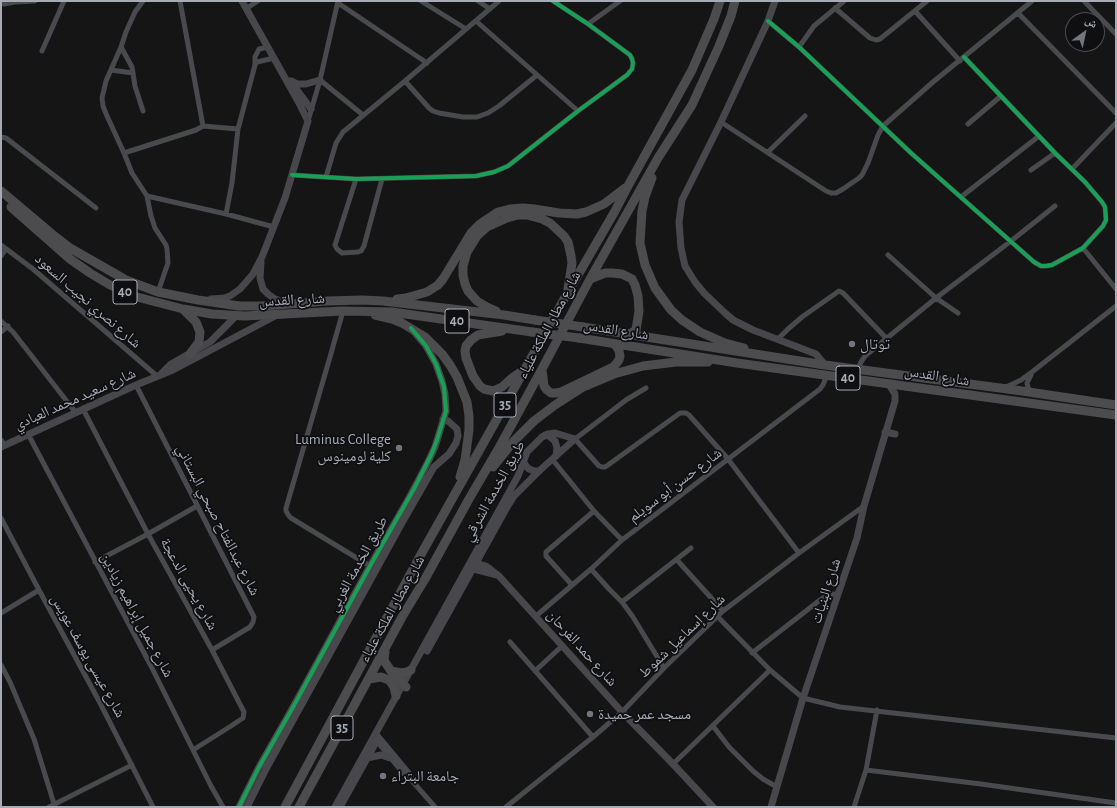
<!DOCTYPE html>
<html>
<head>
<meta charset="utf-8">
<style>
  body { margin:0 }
  #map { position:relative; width:1117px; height:808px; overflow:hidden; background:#151515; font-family:"Alegreya Sans","Noto Naskh Arabic",sans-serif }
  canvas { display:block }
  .frame { position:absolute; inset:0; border:2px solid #a6abb6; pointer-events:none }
  .north { position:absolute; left:1065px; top:12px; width:40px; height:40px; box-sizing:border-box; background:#0f0f11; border:1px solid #4b4d53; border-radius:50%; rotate:33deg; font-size:11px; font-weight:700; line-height:16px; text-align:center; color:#a6abb6 }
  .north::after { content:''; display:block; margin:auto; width:14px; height:18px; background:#73767e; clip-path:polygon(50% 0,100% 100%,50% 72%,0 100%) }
</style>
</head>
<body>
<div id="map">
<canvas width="1117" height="808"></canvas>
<div class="frame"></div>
<div class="north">ش</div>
</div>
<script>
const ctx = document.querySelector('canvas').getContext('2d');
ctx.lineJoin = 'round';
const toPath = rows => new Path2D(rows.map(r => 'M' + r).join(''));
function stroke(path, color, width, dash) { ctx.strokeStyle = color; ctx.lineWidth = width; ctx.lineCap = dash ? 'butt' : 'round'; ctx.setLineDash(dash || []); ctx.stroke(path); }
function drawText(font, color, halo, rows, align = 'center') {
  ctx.font = font + ' "Alegreya Sans","Noto Naskh Arabic",sans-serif'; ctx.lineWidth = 3.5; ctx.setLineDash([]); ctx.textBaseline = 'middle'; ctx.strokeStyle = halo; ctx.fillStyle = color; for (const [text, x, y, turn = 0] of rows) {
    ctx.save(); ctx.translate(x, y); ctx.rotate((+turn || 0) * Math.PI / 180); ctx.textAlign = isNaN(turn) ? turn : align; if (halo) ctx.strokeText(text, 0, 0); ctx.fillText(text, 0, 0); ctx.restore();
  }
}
stroke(toPath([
  [143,1,135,12,126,32,121,47,106,81,102,98,103,106,107,116,124,153,132,173,147,196,151,216,155,228,166,245,167,249,168,263,158,292],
  [180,1,203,126],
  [421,1,466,29],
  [478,1,490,9],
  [1084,1,1116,34],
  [338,3,427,63],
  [4,4,15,2,35,1],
  [247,8,258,1],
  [835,8,870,38,876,40,880,39,927,1],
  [915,11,960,61],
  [1018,13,1116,113],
  [476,21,578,111],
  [768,21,799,47,911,153,1034,262,1041,266,1046,266,1052,265,1083,248,1103,226,1106,220,1105,207,1102,202,1085,182,1055,153,964,57],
  [588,24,620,1],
  [121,47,132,67,135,86,143,111],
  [799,47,814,26,844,1],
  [42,51,64,1],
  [255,65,257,62,274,58],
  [111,70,133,73],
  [320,80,363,115],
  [405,81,499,1],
  [308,121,320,80,338,1],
  [721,122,826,191,831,193,836,193,843,189,859,178,862,175,868,163,878,135,883,126,933,82,1032,1],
  [968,124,1001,96],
  [1,137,6,138,96,208],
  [768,152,805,116],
  [124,153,196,130,203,126,238,129],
  [1072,169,1116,123],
  [1031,170,1055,153],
  [292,175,356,179,476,176,494,172,508,166,578,111,627,75,632,69,633,63,632,59,630,55,588,24,553,1],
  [326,177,336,143,343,132,405,81,429,108,433,111,439,113,463,117,477,117,488,113,499,106,537,75],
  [356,179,335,245,337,249,342,253,358,252,361,251,364,246,382,179],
  [147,196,226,214,274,227],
  [961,197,1039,136],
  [226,214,232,183,238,129,255,65,255,57,259,49,268,47],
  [1,245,33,269,157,376],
  [1083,248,1116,289],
  [888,255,936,298,958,313],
  [1,256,6,249],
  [343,311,330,357,286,508,286,511,289,516,291,518,370,566],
  [1,321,13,332,76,413],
  [1,332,8,326],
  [778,339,788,329,802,317,839,291,843,293,887,339],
  [858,369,861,362,865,356,936,298,1011,241,1055,206],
  [1031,375,1027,383,1028,388,1032,392],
  [136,385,254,617,253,622,250,627,212,650],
  [1006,387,1021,380,1032,372,1116,306],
  [646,388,626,400,575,439,599,466,602,467,605,467,608,465,680,413,686,413,689,415,728,459,799,553],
  [83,409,148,534,212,650,244,712,243,718,231,726,193,750],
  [28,434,151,666,211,786,223,807],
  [1,440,5,445],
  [552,459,594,511,622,540],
  [1,518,39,590,99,701,153,807],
  [677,560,723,611],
  [95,562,148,534,197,506],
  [591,569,609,589,622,602,691,548],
  [572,585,546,556,546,552,594,511],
  [622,602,633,617,664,668],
  [1,613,39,590],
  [536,616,591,569,622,540,820,389,823,385,827,375],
  [717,616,770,670,803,698,840,707,1116,738],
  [510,642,593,737],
  [752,653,820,600,829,594,838,594],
  [1,665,10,682,34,739,55,807],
  [535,671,562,646],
  [713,726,729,747,753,771,763,779,777,787],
  [376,733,411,775,413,782],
  [375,739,407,778,413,782,435,807],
  [673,764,770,670],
  [866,770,981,784,1116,803],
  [49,807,132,765],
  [506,807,593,737,622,712,664,668,723,611,799,553,864,506],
  [854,807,866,770,877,710]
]), '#494a4e', 5);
stroke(toPath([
  [775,1,768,21,721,122,682,200,679,222,681,248,685,266,695,282,704,293,725,313,733,320,753,330,816,354,825,365],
  [291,81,297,84,306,84,320,80],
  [292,83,311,109],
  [261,262,260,278,263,289,268,294,275,299,287,303],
  [211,299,224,298,230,296,240,289,253,274,262,257,285,198,308,121,299,103,242,1],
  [162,373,171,364,210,342,236,316],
  [885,432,895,434],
  [545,435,549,436,555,441,557,448,556,456],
  [1,447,136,385,173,370,277,315],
  [523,461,526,466,529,469,534,471,539,471],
  [472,565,479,564,486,566,499,576,622,712,673,764,713,807],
  [470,568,497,575],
  [427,651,506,509,514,496,539,471,575,439],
  [367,758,381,755,390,758],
  [239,807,259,767,292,709,370,566,409,498,426,466,435,447,446,411,445,394,442,381,436,364,426,346,415,333],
  [247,807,266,769,403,521,434,467,449,454,456,443,458,436,457,429,448,421,443,419],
  [335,807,518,476,527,452,542,437,548,434,555,433,575,439],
  [340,807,375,744],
  [771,807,803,698,857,538,864,506,895,401,895,394,888,383]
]), '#48484c', 7);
stroke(toPath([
  [652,178,645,197,642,211,640,243,645,265,655,288,671,310,682,320,700,332,725,343,744,348],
  [1,191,52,234,70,248,126,280,158,292,198,300,239,306,262,306,327,301,362,300,383,301,504,315,535,320],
  [11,207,70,259,90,273,110,285,137,297,183,309,212,314,245,316,343,311,392,312,532,332],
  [590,279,605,273,612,273,622,274,632,279,635,285,638,296,639,311,636,330,628,335],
  [397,299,406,298,427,292,438,285,443,279,471,233,480,224,498,212,510,209,523,208,534,209,559,213,577,214,586,212,604,204,625,188],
  [183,309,196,322,200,332,199,342,190,354],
  [496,311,487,307,477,301,468,291,465,284,463,275,463,266,467,252,477,236,487,227,507,218,518,215,527,215,542,219,550,223,564,236,568,242,571,256,572,263,568,289],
  [375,315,392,319,402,323,425,337,442,354,450,365,457,377,467,402,469,416,469,430,465,460,460,477],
  [583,327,825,365,1015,390,1116,405],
  [502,331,478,335,471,340,466,346,465,351,466,358,473,376,480,386,484,389,493,391,502,387,512,378,524,370],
  [579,338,737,363,1116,415],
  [542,369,544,386,547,390,551,393,556,393,561,392,613,367,616,364,619,360,620,356,619,351,617,347,614,344],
  [493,467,513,442,534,421,555,405,583,387,614,374,643,366,676,362,708,362],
  [385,652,384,659,385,662,391,671,401,673,407,672,411,670],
  [391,671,406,687],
  [369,679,381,677,389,680,394,687,396,696],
  [285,807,419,558,567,294,615,211,628,186,692,70,714,19,720,1],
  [299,807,402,617,425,579,469,499,500,446,542,369,590,279,658,158,692,105,719,46,731,16,735,1]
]), '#4c4c4f', 9);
stroke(toPath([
  [535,320,583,327],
  [532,332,579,338]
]), '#4c4c4f', 9);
stroke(toPath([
  [768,21,799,47,911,153,1034,262,1041,266,1046,266,1052,265,1083,248,1103,226,1106,220,1105,207,1102,202,1085,182,1055,153,964,57],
  [292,175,356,179,476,176,494,172,508,166,578,111,627,75,632,69,633,63,632,59,630,55,588,24,553,1],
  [239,807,259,767,292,709,370,566,415,487,432,453,437,440,446,411,444,387,436,364,426,346,411,328]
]), '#1a9f57', 4);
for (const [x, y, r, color] of [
  [852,344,4,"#73767e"],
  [399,448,4,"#73767e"],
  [590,714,4,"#73767e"],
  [383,776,4,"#73767e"]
]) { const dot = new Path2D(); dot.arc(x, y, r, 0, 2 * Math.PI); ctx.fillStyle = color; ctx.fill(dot); stroke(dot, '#0f0f11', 1.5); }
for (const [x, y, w] of [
  [125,292,24],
  [457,321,24],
  [848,378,24],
  [505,405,22],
  [342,728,22]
]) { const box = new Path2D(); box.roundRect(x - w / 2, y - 12, w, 24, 3); ctx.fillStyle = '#0f0f11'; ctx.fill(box); stroke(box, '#a6abb6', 1); }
drawText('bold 14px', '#a6abb6', null, [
  ["40",125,292],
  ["40",457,321],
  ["40",848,378],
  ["35",505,405],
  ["35",342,728]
]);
drawText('15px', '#a6abb6', '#0f0f11', [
  ["شارع القدس",292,300,-3],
  ["شارع نصري نجيب السعود",88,301,41],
  ["شارع مطار الملكة علياء",549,325,-62],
  ["شارع القدس",616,330,9],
  ["شارع القدس",937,376,9],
  ["شارع سعيد محمد العبادي",75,399,-24],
  ["شارع حسن أبو سويلم",675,485,-37],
  ["طريق الخدمة الشرقي",494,491,-61],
  ["شارع عبدالفتاح صبحي البستاني",218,520,63],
  ["طريق الخدمة الغربي",358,564,-61],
  ["شارع يحيى الدعجة",189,584,61],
  ["شارع البنيات",826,591,-72],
  ["شارع مطار الملكة علياء",392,609,-61],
  ["شارع جميل إبراهيم زيادين",137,615,62],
  ["شارع إسماعيل شموط",682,636,-44],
  ["شارع حمد الفرحان",582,648,48],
  ["شارع عيسى يوسف عويس",88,656,61]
]);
drawText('15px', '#a6abb6', '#0f0f11', [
  ["توتال",860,344],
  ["Luminus College",391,439,"right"],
  ["كلية لومينوس",391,456,"right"],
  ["مسجد عمر حميدة",598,714],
  ["جامعة البتراء",391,776]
], 'left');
</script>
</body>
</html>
